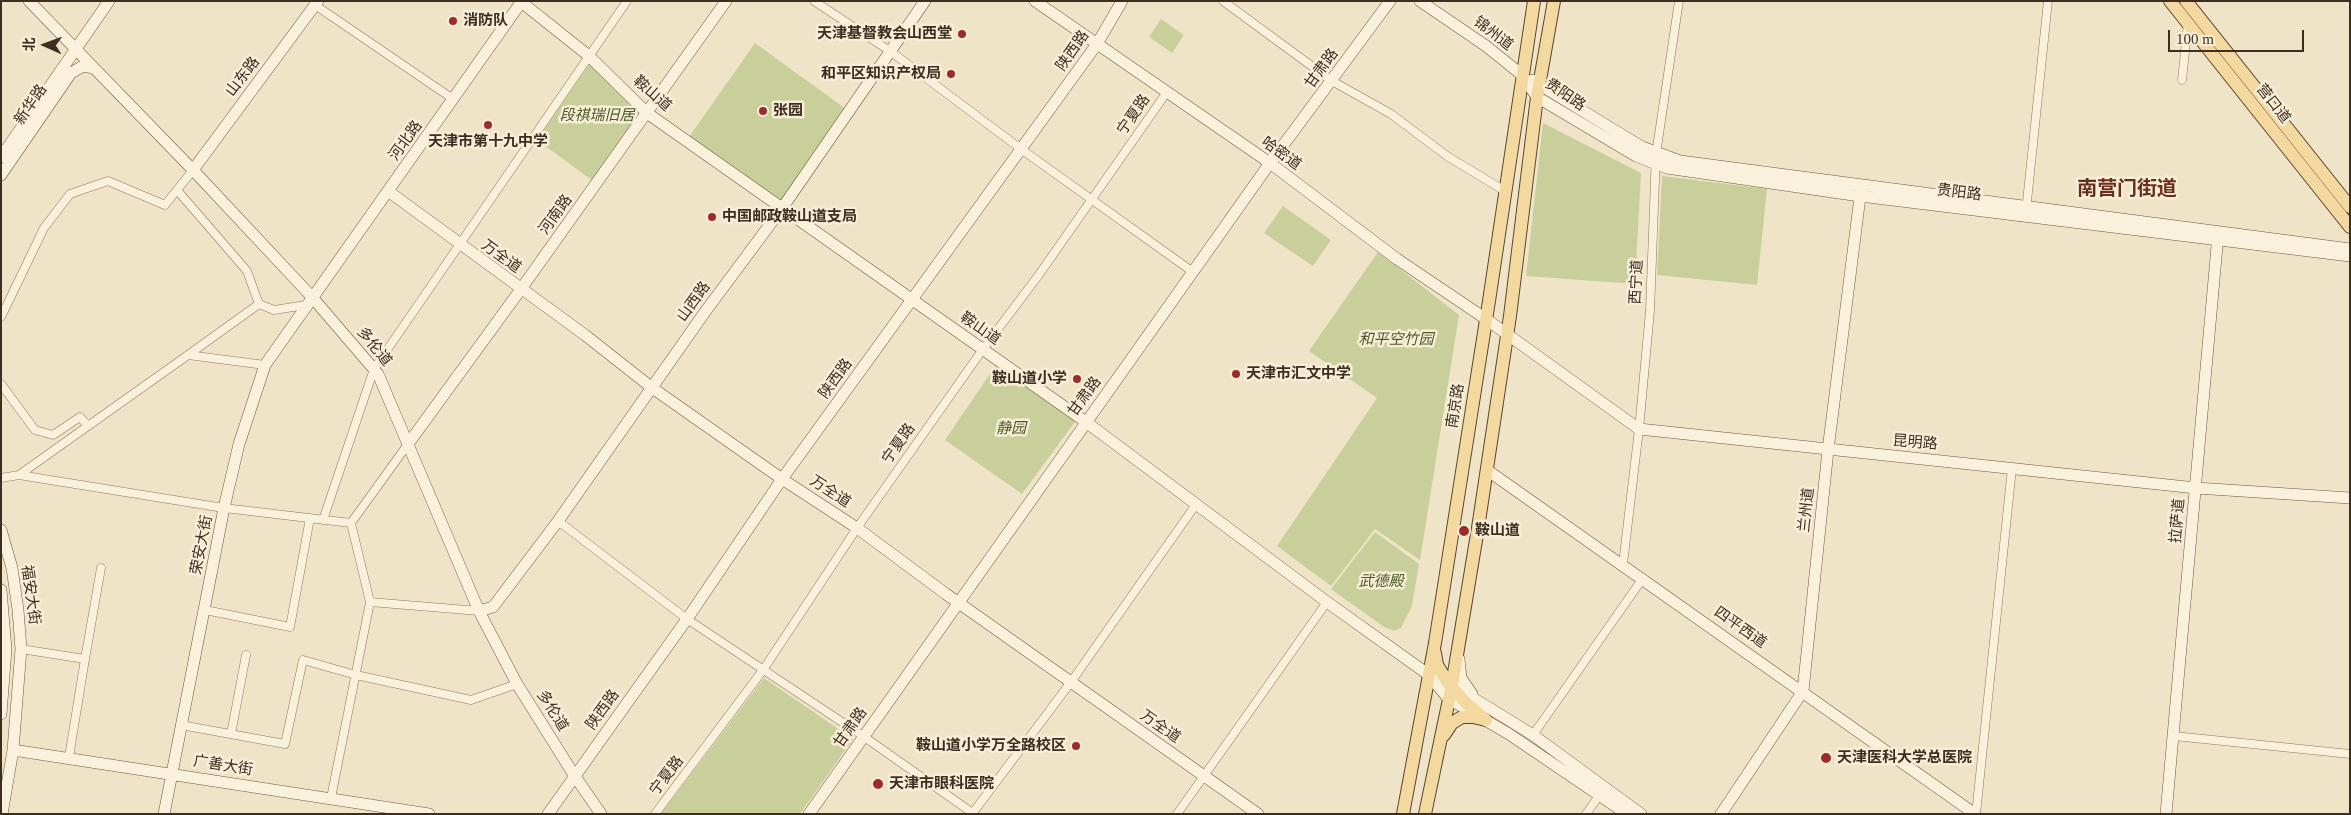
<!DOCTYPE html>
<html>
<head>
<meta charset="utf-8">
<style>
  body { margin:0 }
  #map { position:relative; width:2351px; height:815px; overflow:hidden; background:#f0e4c8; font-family:"Times New Roman","Noto Sans SC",serif }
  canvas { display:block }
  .frame { position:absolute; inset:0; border:2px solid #3d2e20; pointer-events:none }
  .north { position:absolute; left:20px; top:20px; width:50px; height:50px; -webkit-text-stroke:4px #f7eed8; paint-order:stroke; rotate:272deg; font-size:14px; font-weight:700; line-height:20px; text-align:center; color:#3d2e20 }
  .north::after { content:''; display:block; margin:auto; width:18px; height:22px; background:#3d2e20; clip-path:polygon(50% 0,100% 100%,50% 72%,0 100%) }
  .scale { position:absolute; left:2168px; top:30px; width:136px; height:22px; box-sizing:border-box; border:2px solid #3d2e20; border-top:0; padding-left:6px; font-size:15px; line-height:18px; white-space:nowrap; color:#3d2e20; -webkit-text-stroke:4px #f7eed8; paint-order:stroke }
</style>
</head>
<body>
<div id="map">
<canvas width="2351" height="815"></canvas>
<div class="frame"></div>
<div class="north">北</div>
<div class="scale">100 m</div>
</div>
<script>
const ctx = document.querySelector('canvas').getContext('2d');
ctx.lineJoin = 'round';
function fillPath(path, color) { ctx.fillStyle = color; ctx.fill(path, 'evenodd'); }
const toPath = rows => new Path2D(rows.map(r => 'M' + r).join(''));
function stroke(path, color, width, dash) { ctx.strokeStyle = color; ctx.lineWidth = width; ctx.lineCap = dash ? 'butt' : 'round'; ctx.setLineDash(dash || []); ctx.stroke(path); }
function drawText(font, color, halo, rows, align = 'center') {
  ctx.font = font + ' "Times New Roman","Noto Sans SC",serif'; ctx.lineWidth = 5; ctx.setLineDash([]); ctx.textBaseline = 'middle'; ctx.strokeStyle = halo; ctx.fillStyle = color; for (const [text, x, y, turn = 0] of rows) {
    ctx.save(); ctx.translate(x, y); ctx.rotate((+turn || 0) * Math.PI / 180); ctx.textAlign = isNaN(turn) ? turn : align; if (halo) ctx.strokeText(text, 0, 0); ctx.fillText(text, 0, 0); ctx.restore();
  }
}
fillPath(toPath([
  [1161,19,1184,35,1172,53,1149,37],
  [755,43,846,109,782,202,689,137],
  [591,62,645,110,593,181,537,140],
  [1543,123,1641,173,1635,284,1526,276],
  [1662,176,1767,189,1757,285,1657,275],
  [1283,206,1331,240,1313,266,1264,233],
  [1378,252,1459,315,1420,560,1375,529,1331,586,1277,546,1377,398,1309,351],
  [998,362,1077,419,1022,494,945,440],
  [1375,532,1419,564,1412,606,1401,628,1394,631,1384,627,1331,589],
  [764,678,853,739,800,814,661,814]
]), '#c9cf9b');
const street = toPath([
  [814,1,890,51,1021,149,1193,272],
  [1223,1,1332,81,1391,114,1447,156,1505,191],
  [315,5,453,99],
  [2182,80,2188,23],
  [193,170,177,190,247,271,259,304],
  [2026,211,2048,1],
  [1,317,44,228,70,194,108,181,165,205,177,190],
  [188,355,259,304,274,310,306,305],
  [1,384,35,430,53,435,80,417,88,426],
  [19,475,188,355,265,365],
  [1,478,19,475,224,508,351,523],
  [323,520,374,369,627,1],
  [558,521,687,619,863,736,974,814],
  [1623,564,1639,429,1650,311,1656,154,1679,1],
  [370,602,479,611],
  [205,610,290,627,310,518],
  [21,649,85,659,69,757],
  [85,659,101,568],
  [181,725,285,744,303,660,356,675,471,700,517,684],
  [231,734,246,655],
  [1533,735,1643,578],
  [2174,736,2350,754],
  [331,798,370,602,351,523,408,444],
  [655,814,763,670,857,528,983,349,1038,276,1167,92],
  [972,814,1071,682,1197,503],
  [1177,814,1327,602],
  [1586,814,1601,793],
  [1976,814,2012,468]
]);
const secondary = toPath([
  [29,1,193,170,312,297,378,374,479,611,517,684,574,775,601,814],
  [520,1,589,56,647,113,1086,422,1327,602,1429,675,1452,685,1533,735,1641,814],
  [1035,1,1270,163,1397,259,1486,319,1639,429,2196,488,2350,498],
  [1420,1,1486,46,1522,75,1537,97,1636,156,1667,168,1860,196,2350,256],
  [1532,80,1642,147,1680,161,2350,249],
  [1,157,109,1],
  [193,170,318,1],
  [1,175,71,73,83,66,94,68],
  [388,191,585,335,651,387,782,479,857,528,946,594,1258,814],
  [408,444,521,289,726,1],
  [1487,470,1975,814],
  [1,530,12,568,18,610,21,649,13,750,2,814],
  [1,590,6,649,1,714],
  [479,611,493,607,558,521,705,312,783,207,925,1],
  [1459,659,1461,678,1472,694],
  [1430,677,1449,699,1509,734,1627,814],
  [13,750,429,814],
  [164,814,224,508,239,444,265,365,522,1],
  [548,814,687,619,782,479,1097,44,1122,1],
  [809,814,1270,163,1390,1],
  [1721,814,1803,691,1828,450,1861,189],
  [2166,814,2218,235]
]);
const primary = toPath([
  [2170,1,2350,227],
  [2186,1,2350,207],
  [1435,653,1437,665,1448,683,1466,703,1486,720],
  [1444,735,1452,723,1462,717,1473,717,1486,720],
  [1403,814,1435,643,1489,301,1534,1],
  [1425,814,1452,685,1478,528,1510,316,1537,97,1554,1]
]);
stroke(street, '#8d765c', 9);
stroke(secondary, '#6f573f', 12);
stroke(primary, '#5b4430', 14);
stroke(street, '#faf1dc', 8);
stroke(secondary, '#faf1dc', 11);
stroke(primary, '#f3d9a0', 12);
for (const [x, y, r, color] of [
  [453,21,5,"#9e2a2b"],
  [962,34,5,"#9e2a2b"],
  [951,74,5,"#9e2a2b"],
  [763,111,5,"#9e2a2b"],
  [488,125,5,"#9e2a2b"],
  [712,217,5,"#9e2a2b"],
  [1236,374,5,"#9e2a2b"],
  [1077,379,5,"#9e2a2b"],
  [1464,531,6,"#9e2a2b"],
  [1076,746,5,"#9e2a2b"],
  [1826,758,6,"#9e2a2b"],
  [878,784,6,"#9e2a2b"]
]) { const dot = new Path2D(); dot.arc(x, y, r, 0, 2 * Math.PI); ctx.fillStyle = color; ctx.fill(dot); stroke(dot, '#f7eed8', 2); }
drawText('bold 15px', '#3d2e20', '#f7eed8', [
  ["消防队",463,21],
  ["天津基督教会山西堂",952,34,"right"],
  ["和平区知识产权局",941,74,"right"],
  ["张园",773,111],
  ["天津市第十九中学",488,142,"center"],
  ["中国邮政鞍山道支局",722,217],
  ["天津市汇文中学",1246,374],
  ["鞍山道小学",1067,379,"right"],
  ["鞍山道",1475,531],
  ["鞍山道小学万全路校区",1066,746,"right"],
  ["天津医科大学总医院",1837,758],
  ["天津市眼科医院",889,784]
], 'left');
drawText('15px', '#3d2e20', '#f7eed8', [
  ["锦州道",1493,34,37],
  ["陕西路",1073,51,-55],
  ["甘肃路",1322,69,-54],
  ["山东路",243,77,-53],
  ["鞍山道",652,94,41],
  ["贵阳路",1565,95,34],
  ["营口道",2273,104,52],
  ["新华路",31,105,-56],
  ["宁夏路",1134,115,-55],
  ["河北路",406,141,-54],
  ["哈密道",1281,154,36],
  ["贵阳路",1959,193,7],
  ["河南路",556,215,-54],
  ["万全道",501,257,36],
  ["西宁道",1637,282,-87],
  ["山西路",694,302,-54],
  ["鞍山道",980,329,35],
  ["多伦道",374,347,51],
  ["陕西路",836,379,-54],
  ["甘肃路",1085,397,-54],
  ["南京路",1456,406,-81],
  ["昆明路",1915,443,5],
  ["宁夏路",899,444,-55],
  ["万全道",830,492,33],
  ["兰州道",1807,510,-84],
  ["拉萨道",2178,521,-85],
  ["荣安大街",202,545,-79],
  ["福安大街",30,595,82],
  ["四平西道",1740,628,35],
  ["陕西路",603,710,-54],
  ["多伦道",552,711,58],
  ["万全道",1160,727,35],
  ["甘肃路",851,728,-55],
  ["广善大街",223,766,9],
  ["宁夏路",667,776,-53]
]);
drawText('italic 15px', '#4d5a26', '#f7eed8', [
  ["段祺瑞旧居",597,116],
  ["和平空竹园",1396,340],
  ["静园",1011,429],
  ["武德殿",1381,582]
]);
drawText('bold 20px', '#6b2e1e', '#f7eed8', [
  ["南营门街道",2127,190]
]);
</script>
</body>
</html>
